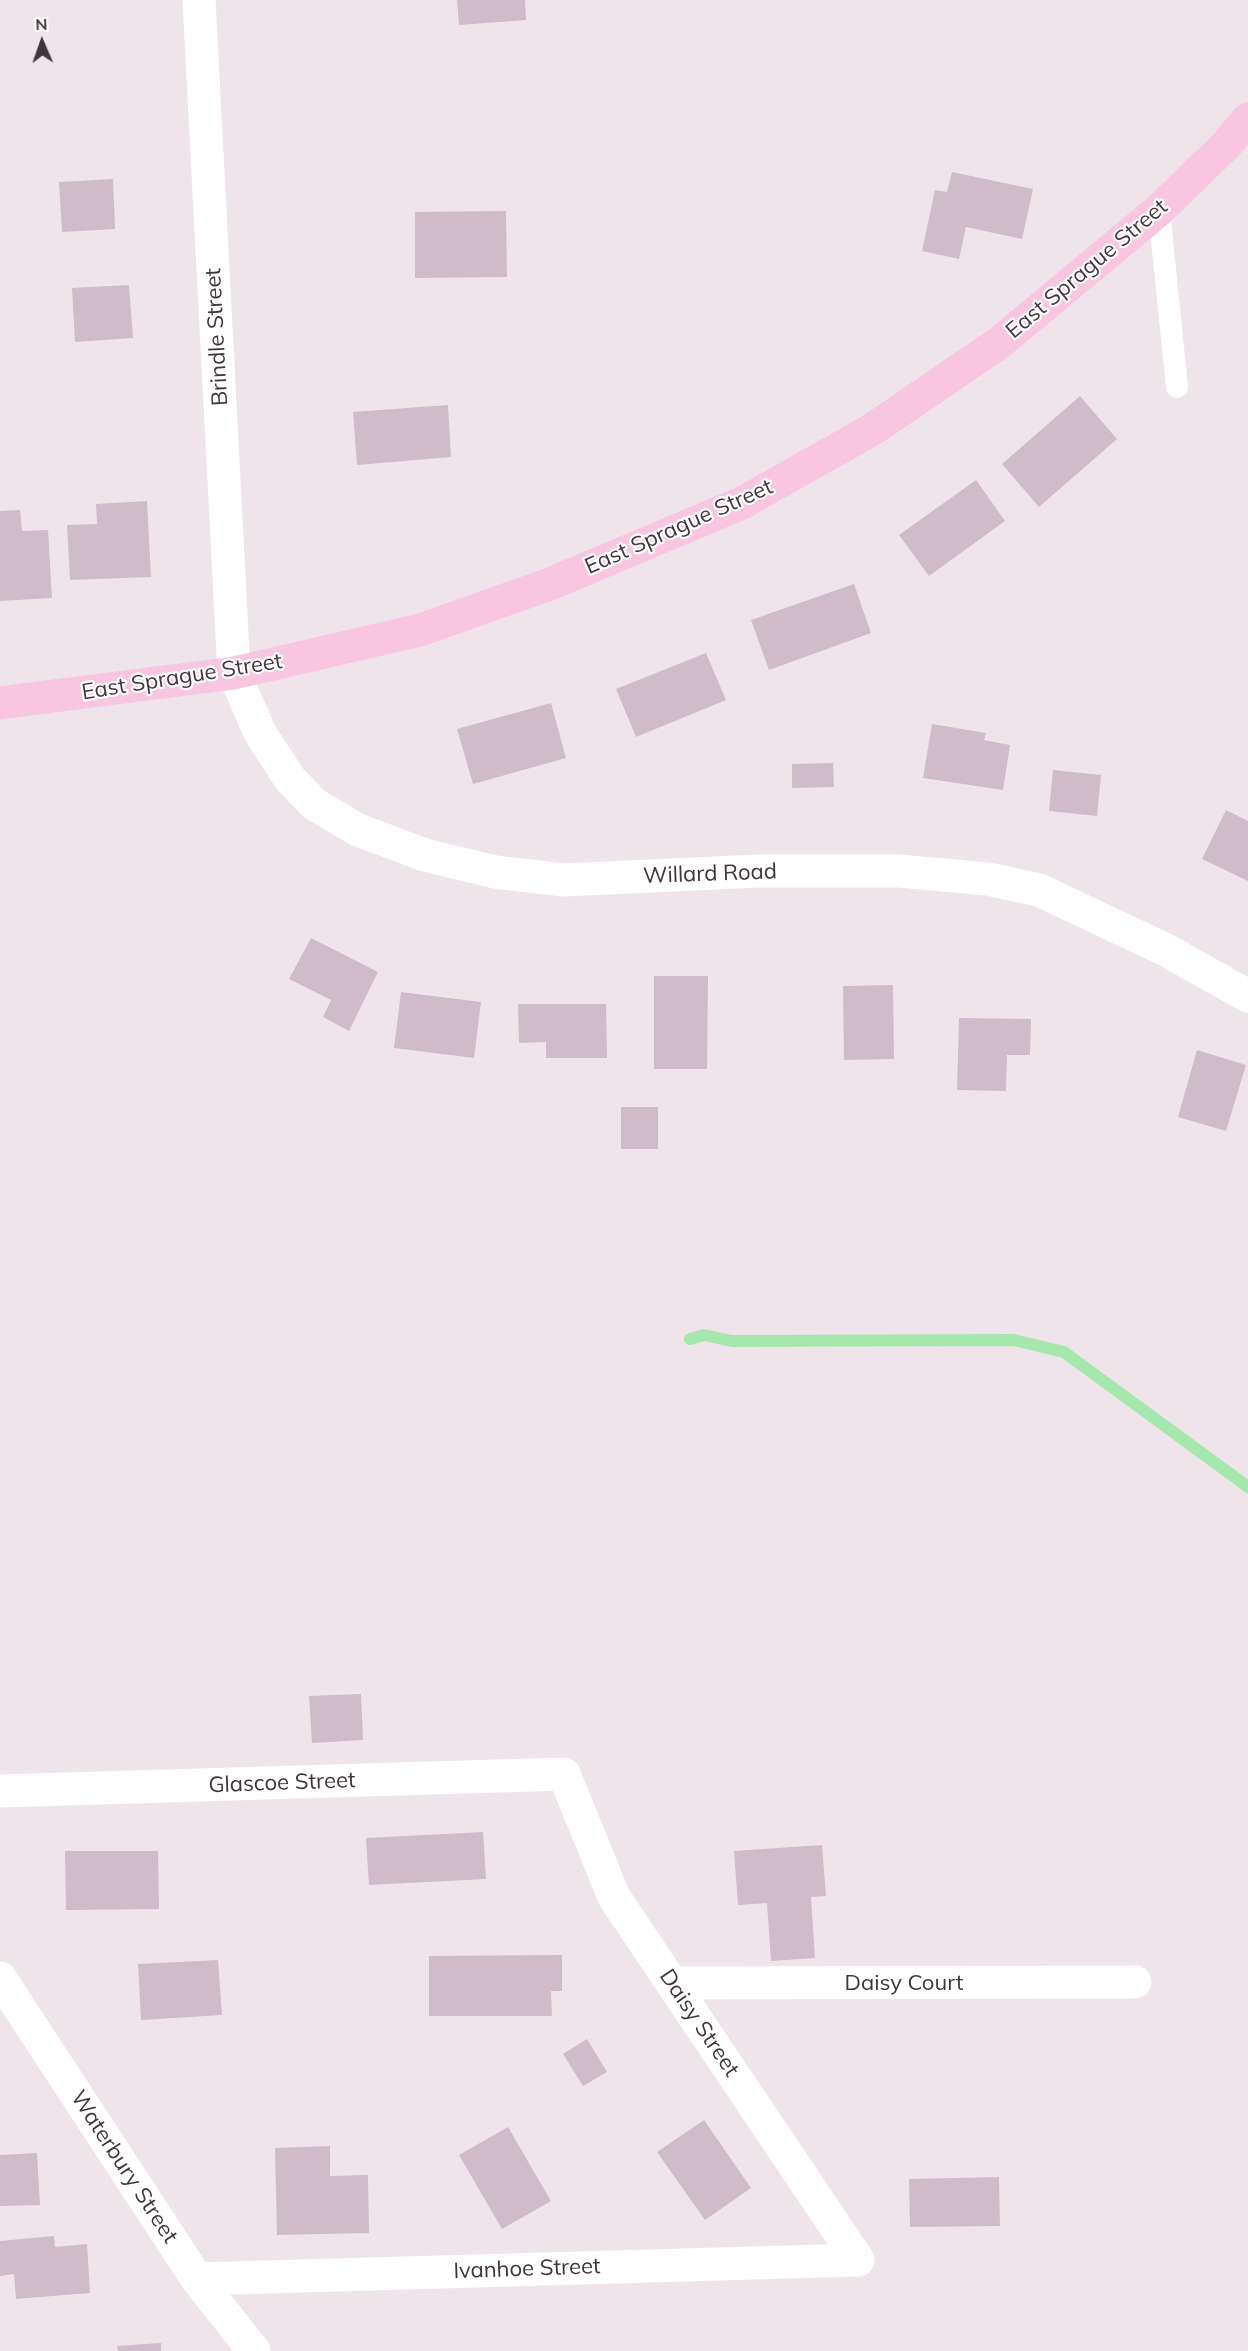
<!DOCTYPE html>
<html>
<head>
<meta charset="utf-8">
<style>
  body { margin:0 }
  #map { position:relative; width:1248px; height:2351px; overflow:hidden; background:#f0e4eb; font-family:Mulish,sans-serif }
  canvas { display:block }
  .north { position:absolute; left:12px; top:12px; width:60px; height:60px; -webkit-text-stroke:4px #fff; paint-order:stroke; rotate:358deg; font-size:16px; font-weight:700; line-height:24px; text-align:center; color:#41353d }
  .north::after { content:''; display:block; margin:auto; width:21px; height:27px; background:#41353d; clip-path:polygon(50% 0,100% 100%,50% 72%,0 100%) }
</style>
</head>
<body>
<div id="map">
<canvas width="1248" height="2351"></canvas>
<div class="north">N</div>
</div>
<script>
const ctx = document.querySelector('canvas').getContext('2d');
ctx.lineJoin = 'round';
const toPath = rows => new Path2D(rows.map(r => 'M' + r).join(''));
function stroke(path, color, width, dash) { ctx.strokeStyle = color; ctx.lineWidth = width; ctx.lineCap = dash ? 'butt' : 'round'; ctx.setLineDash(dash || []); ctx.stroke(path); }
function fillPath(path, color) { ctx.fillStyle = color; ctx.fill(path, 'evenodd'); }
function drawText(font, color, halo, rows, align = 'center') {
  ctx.font = font + ' Mulish,sans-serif'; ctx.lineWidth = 4.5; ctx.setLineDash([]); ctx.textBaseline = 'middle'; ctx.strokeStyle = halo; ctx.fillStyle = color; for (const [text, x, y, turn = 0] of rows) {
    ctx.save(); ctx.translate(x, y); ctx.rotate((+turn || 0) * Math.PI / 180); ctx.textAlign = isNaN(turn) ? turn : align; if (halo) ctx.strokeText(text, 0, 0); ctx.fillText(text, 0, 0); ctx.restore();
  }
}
stroke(toPath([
  [690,1339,704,1335,732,1341,1014,1340,1064,1352,1248,1487]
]), '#a6e7ad', 12);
fillPath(toPath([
  [457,0,525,0,526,20,459,25],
  [952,172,1033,189,1022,239,966,227,959,259,922,251,935,190,947,192],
  [113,179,115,229,62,232,59,182],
  [506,211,507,277,415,278,415,212],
  [129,285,133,338,75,342,72,288],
  [1080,396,1117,439,1039,507,1002,464],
  [448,405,451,457,357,465,353,412],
  [976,480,1005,521,929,576,899,535],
  [147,501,151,577,70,580,67,525,97,524,96,504],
  [20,510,22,531,48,530,52,598,0,601,0,511],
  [854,584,871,633,769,670,751,620],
  [706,653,726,700,636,737,616,689],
  [551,703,566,758,473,784,457,729],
  [932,724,986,733,984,740,1010,745,1003,790,923,778],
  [833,763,834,787,792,788,792,764],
  [1053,770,1101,775,1097,816,1049,811],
  [1226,810,1248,821,1248,881,1202,859],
  [311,938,378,972,349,1031,323,1017,331,1000,289,979],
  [654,976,708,976,707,1069,654,1069],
  [893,985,894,1059,844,1060,843,986],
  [401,992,481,1002,474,1058,394,1048],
  [518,1004,606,1004,607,1058,546,1058,546,1042,519,1043],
  [959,1018,1031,1019,1030,1055,1007,1055,1006,1091,957,1090],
  [1197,1050,1246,1065,1226,1131,1178,1117],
  [621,1107,658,1107,658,1149,621,1149],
  [361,1694,363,1740,312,1743,309,1696],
  [483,1832,486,1879,369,1885,366,1838],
  [822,1845,826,1896,811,1897,815,1958,771,1961,767,1903,738,1905,734,1851],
  [65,1851,158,1851,159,1909,66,1910],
  [562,1955,562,1991,551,1991,552,2016,429,2016,429,1956],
  [218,1960,222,2015,141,2020,138,1964],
  [587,2039,607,2072,583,2086,563,2054],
  [704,2120,751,2188,705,2220,657,2152],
  [508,2127,551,2201,502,2229,459,2155],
  [330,2146,330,2176,368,2175,369,2233,277,2235,275,2148],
  [37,2153,40,2205,0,2206,0,2155],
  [999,2177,1000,2226,910,2227,909,2179],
  [54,2236,55,2247,87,2244,90,2293,16,2299,14,2274,0,2276,0,2241],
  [161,2343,161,2351,118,2351,117,2346]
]), '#d0bbc9');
stroke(toPath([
  [1159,210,1177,387]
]), '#fff', 22);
stroke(toPath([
  [199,0,234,673,260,733,290,779,314,804,358,830,425,855,495,872,564,880,758,871,899,871,988,879,1039,890,1166,950,1248,996],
  [0,1791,564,1774,614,1897,858,2260],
  [0,1978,197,2279,254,2351],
  [672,1983,1135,1982],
  [197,2279,858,2260]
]), '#fff', 33);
stroke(toPath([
  [0,703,234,673,420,630,550,584,742,503,873,429,999,343,1159,210,1226,145,1248,119]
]), '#f8c6e1', 33);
drawText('22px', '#41353d', '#fff', [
  ["East Sprague Street",1087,269,-40],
  ["Brindle Street",217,337,-93],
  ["East Sprague Street",679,527,-24],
  ["East Sprague Street",182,677,-9],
  ["Willard Road",710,874,-2],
  ["Glascoe Street",282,1783,-2],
  ["Daisy Court",904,1983],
  ["Daisy Street",699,2023,56],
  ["Waterbury Street",124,2167,57],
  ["Ivanhoe Street",527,2269,-2]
]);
</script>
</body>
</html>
